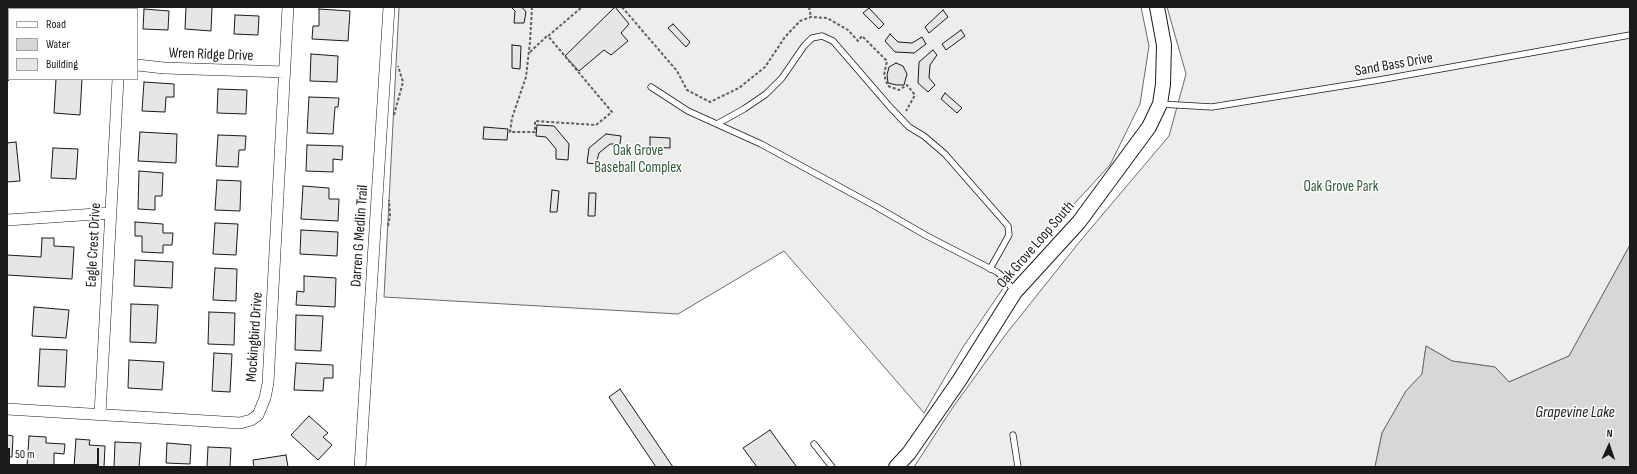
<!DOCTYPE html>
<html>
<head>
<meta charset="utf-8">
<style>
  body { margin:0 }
  #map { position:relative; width:1637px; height:474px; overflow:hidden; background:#fff; font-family:"Sofia Sans Condensed",sans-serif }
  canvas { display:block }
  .frame { position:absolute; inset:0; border:8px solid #1a1a1a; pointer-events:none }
  .legend { position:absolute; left:8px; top:8px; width:130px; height:72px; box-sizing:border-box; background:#fff; border:1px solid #a3a3a3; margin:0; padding:5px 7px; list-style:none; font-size:12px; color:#1a1a1a }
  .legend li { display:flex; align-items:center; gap:8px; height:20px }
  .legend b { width:20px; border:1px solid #a3a3a3 }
  .north { position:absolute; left:1589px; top:426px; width:40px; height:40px; -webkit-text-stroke:3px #fff; paint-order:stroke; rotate:3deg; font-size:11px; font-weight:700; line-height:16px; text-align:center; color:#1a1a1a }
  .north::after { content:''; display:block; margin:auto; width:14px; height:18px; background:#1a1a1a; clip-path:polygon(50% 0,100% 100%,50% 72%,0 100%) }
  .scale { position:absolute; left:8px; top:448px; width:91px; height:18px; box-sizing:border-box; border:2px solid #1a1a1a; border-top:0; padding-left:5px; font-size:12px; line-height:14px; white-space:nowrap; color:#1a1a1a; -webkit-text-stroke:3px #fff; paint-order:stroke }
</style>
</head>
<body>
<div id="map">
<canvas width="1637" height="474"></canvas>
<div class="frame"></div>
<ul class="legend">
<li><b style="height:5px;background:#fff"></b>Road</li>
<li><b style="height:11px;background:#d7d7d7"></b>Water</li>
<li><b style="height:11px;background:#e6e6e6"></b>Building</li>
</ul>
<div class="north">N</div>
<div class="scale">50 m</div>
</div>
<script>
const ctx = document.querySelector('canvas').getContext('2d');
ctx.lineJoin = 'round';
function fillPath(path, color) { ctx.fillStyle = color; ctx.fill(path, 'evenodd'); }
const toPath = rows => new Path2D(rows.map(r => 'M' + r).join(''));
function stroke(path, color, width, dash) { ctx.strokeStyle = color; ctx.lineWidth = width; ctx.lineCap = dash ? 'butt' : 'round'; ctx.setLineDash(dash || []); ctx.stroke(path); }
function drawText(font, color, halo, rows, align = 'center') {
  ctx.font = font + ' "Sofia Sans Condensed",sans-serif'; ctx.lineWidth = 3; ctx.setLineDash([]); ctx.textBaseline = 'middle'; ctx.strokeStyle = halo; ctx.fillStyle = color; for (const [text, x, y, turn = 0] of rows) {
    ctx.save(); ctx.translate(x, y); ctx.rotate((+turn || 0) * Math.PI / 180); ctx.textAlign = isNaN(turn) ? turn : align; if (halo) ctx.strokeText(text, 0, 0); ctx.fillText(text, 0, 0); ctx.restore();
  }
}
const built = toPath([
  [399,7,1141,7,1149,46,1140,104,1110,165,1023,259,963,347,924,413,784,251,678,314,384,297,399,7],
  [1167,7,1630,7,1630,245,1569,356,1509,382,1495,367,1452,361,1426,346,1422,374,1406,391,1382,433,1375,467,914,467,953,407,1006,334,1081,240,1169,136,1186,74,1167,7]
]);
fillPath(built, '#ededed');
stroke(built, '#6a6a6a', 1);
const water = toPath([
  [1630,245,1630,467,1375,467,1382,433,1406,391,1422,374,1426,346,1452,361,1495,367,1509,382,1569,356,1630,245]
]);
fillPath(water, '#d7d7d7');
stroke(water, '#6a6a6a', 1);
const building = toPath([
  [45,7,60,7,59,9,47,9,45,7],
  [108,7,133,7,133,9,108,9,108,7],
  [186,7,212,7,211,31,185,29,186,7],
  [511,7,522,7,526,12,524,23,514,23,515,11,511,7],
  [615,7,629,24,621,33,628,41,611,55,604,50,579,71,565,56,615,7],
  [869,8,884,24,879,29,863,13,869,8],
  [144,9,169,11,168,30,143,29,144,9],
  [319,9,350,11,348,41,312,39,313,26,319,26,319,9],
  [943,10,948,17,929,33,925,27,943,10],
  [235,15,259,16,258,35,234,34,235,15],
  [673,24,690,42,686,47,668,28,673,24],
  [961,30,965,36,946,50,942,44,961,30],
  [890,34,898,42,912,43,922,37,926,44,914,53,895,52,885,41,890,34],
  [512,45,521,46,520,69,512,68,512,45],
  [7,50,9,52,10,79,7,82,7,50],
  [933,50,937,55,930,65,929,78,935,85,928,92,918,83,919,62,933,50],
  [311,54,338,56,337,82,310,81,311,54],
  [896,63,903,66,907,74,904,85,897,85,888,83,887,75,889,67,896,63],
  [56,79,82,79,80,115,54,113,56,79],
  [144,82,174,84,174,97,166,97,165,112,142,111,144,82],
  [218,89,247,90,246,114,217,113,218,89],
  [945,93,962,108,957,113,941,99,945,93],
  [309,97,339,98,338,107,335,107,333,134,307,133,309,97],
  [537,125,554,126,569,144,568,160,556,159,556,149,546,137,536,136,537,125],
  [484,127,508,129,507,140,483,139,484,127],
  [140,132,177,134,176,163,138,161,140,132],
  [606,134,621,136,620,144,610,144,599,153,596,164,587,163,589,148,606,134],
  [218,135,246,136,245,150,239,150,238,167,216,166,218,135],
  [650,137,670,138,670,148,650,147,650,137],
  [16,142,20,181,7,182,7,143,16,142],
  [307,145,343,146,342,160,333,159,333,172,306,171,307,145],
  [53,148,78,149,76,179,51,178,53,148],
  [139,171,163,173,162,196,155,196,155,210,138,209,139,171],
  [217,180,241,181,240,211,215,210,217,180],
  [303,186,329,188,329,199,339,199,338,221,301,219,303,186],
  [552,190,559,191,557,212,550,212,552,190],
  [589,193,596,193,595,216,588,216,589,193],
  [135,222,163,224,163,233,173,233,172,245,163,245,163,253,142,252,142,236,135,236,135,222],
  [215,223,238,224,236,255,213,254,215,223],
  [301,230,338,232,337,256,300,254,301,230],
  [42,238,54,238,54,246,74,247,72,279,7,275,7,255,41,257,42,238],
  [135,260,173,262,172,288,134,286,135,260],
  [215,268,237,269,236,301,213,300,215,268],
  [304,276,336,278,335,307,296,305,297,291,304,292,304,276],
  [131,304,158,305,156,343,130,342,131,304],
  [34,307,69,310,66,338,32,336,34,307],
  [209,312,235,313,234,345,208,344,209,312],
  [296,315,323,316,321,351,295,350,296,315],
  [40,349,67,350,65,387,38,386,40,349],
  [214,353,232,354,230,392,212,391,214,353],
  [129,360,164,362,162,390,128,388,129,360],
  [296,363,333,365,333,378,324,378,323,391,294,390,296,363],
  [620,389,673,467,656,467,609,397,620,389],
  [309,416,328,433,323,437,332,445,318,460,291,435,309,416],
  [770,430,796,466,795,467,757,467,743,448,770,430],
  [7,435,13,436,12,457,7,457,7,435],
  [29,436,46,437,46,443,65,444,64,454,54,453,54,467,27,467,29,436],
  [76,439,90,440,89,445,105,446,104,467,74,467,76,439],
  [115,442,141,443,139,467,114,467,115,442],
  [167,443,191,445,190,464,166,463,167,443],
  [208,447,231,448,230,467,207,467,208,447],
  [286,455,288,467,254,467,253,460,286,455]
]);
fillPath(building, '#e6e6e6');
stroke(building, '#1a1a1a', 1);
const service = toPath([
  [651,87,688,111,761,144,875,206,927,236,997,272,1004,278,1015,292],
  [1160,104,1212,107,1379,80,1630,35],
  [717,124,744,109,766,94,782,78,804,46,812,38,822,36,833,41,890,107,909,127,924,136,945,154,1008,226,1009,235,990,269],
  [1013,435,1018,467],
  [814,444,832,467]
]);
const minor = toPath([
  [7,17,9,20],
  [137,65,164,68,285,72],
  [7,220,111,213],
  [7,409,240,423,251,420,258,415,265,398,268,383,288,7],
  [100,414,118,79],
  [360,467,389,7]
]);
const tertiary = toPath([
  [896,467,909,453,959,381,1015,292,1079,222,1149,127,1160,104,1163,84,1164,45,1157,7]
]);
stroke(service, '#1a1a1a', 7);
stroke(minor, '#1a1a1a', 12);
stroke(tertiary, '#1a1a1a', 16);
stroke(toPath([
  [532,7,530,42,526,77,512,118,510,132,535,132,535,121,596,125,612,112,548,36,582,7],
  [622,7,677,71,687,90,710,102,739,88,765,67,785,37,800,21,811,17,827,18,848,30,858,41,862,36,887,61,884,75,888,86,899,90,907,85,915,95,906,111],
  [809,7,811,17],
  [530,52,547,36],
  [394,115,403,82,398,66],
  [388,226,390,216,389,200]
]), '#5f5f5f', 2, [3, 2]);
stroke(service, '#fff', 5.5);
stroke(minor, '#fff', 11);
stroke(tertiary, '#fff', 14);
drawText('15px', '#1a1a1a', '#fff', [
  ["Wren Ridge Drive",211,55,2],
  ["Sand Bass Drive",1394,65,-10],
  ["Darren G Medlin Trail",360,236,-86],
  ["Eagle Crest Drive",94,245,-87],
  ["Oak Grove Loop South",1036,245,-49],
  ["Mockingbird Drive",255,337,-86]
]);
drawText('15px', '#2b5a34', '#fff', [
  ["Oak Grove",638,151],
  ["Baseball Complex",638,168],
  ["Oak Grove Park",1341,187]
]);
drawText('italic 16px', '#1a1a1a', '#fff', [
  ["Grapevine Lake",1575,413]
]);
</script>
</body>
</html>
